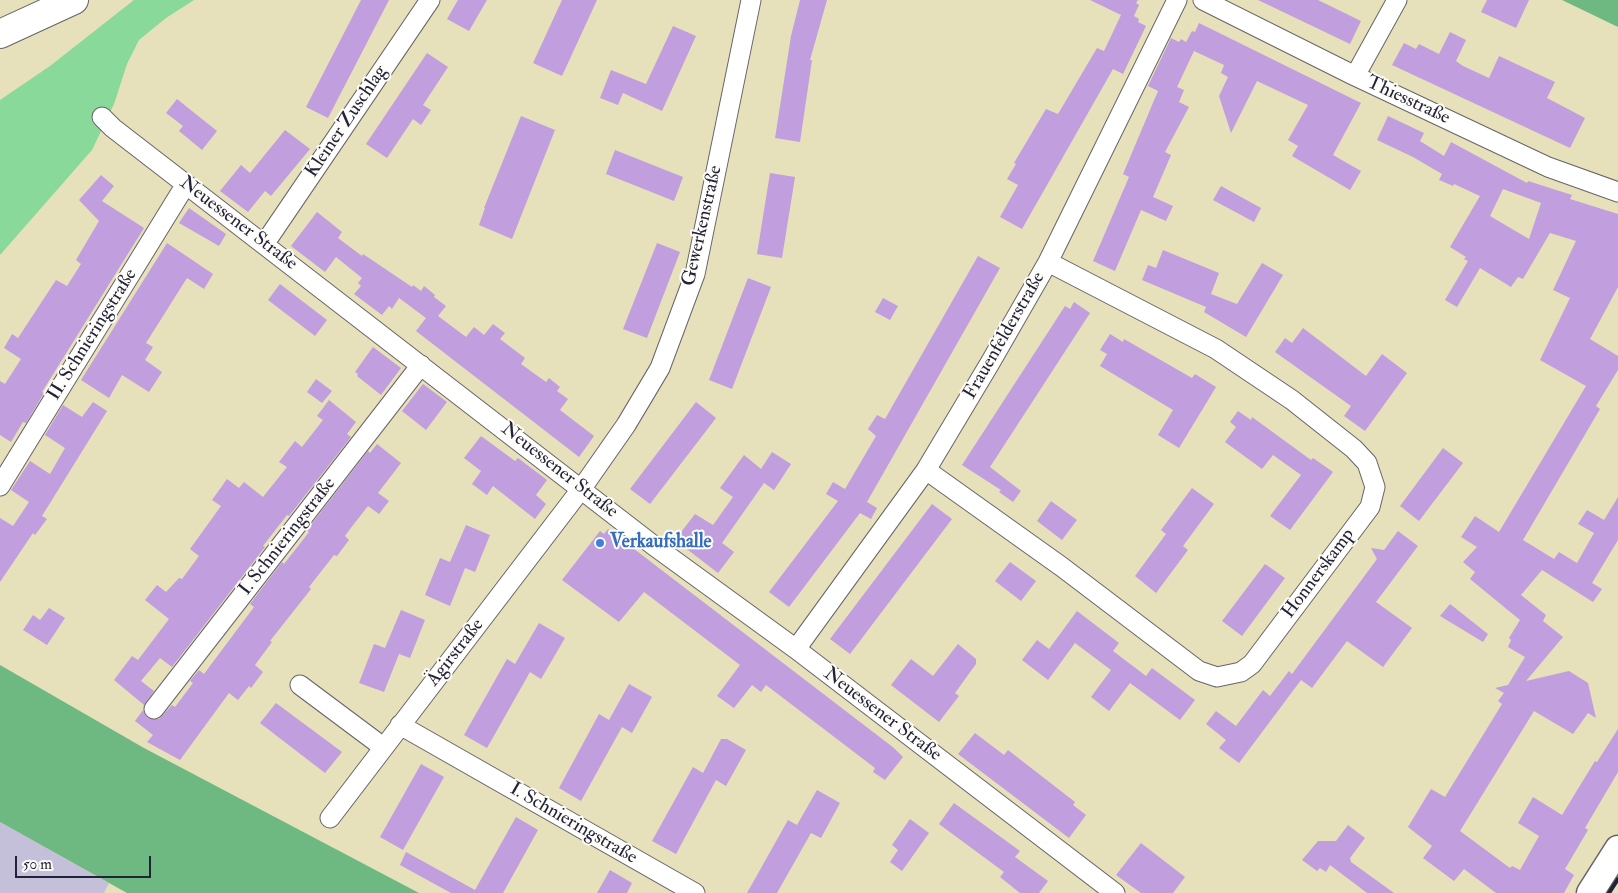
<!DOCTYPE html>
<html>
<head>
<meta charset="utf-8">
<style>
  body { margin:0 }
  #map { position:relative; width:1618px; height:893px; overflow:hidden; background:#e6e0bb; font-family:"IM FELL Double Pica",serif }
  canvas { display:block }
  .scale { position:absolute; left:15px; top:856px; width:136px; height:22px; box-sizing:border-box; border:2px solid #22223b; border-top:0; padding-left:6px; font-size:15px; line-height:18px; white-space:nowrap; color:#22223b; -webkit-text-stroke:4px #fdfcf7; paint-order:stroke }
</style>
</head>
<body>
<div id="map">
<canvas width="1618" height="893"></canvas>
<div class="scale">50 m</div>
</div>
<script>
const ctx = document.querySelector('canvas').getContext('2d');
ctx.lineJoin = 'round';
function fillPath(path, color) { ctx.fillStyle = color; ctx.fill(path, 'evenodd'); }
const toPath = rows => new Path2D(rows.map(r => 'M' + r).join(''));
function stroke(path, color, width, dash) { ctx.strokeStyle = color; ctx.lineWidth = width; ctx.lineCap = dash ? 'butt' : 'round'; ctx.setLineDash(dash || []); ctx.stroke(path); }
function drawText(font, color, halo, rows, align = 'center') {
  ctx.font = font + ' "IM FELL Double Pica",serif'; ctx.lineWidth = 4; ctx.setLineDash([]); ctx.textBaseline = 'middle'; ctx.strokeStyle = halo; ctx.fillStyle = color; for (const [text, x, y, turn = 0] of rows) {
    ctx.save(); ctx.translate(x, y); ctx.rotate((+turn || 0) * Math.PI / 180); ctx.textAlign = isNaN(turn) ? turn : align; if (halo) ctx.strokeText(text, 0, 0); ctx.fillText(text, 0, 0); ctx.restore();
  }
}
fillPath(toPath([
  [0,822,109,883,104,893,0,893]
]), '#c5c0da');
fillPath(toPath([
  [134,0,194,0,166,18,139,40,127,64,114,104,92,150,0,255,0,100,50,66]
]), '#88d99a');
fillPath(toPath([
  [1562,0,1618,0,1618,27],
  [0,665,144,748,419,893,127,893,0,822]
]), '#6eb982');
fillPath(toPath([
  [361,0,389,0,328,118,306,107],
  [458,0,487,0,469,31,447,19],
  [562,0,597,0,562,76,533,63],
  [800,0,827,0,810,60,812,60,800,142,775,138,791,36],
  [1090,0,1138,0,1136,3,1139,5,1134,16,1139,19,1138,22,1146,26,1123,74,1113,69,1022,229,1000,217,1018,185,1007,179,1016,164,1014,163,1046,109,1058,114,1097,48,1104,51,1121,15],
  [1258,0,1318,0,1361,21,1350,44],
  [1487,0,1529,0,1516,28,1481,12],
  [1199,23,1361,103,1333,155,1361,171,1350,190,1292,156,1298,146,1288,140,1308,105,1257,81,1231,133,1219,96,1228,77,1221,73,1224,65,1194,51,1177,87,1184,90,1179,102,1189,107,1165,152,1171,155,1153,197,1173,206,1166,221,1141,210,1115,271,1093,261,1129,177,1123,174,1158,91,1148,86,1171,38,1179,42,1181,39,1186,42,1192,31,1195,32],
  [673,26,696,36,662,111,623,93,618,105,600,98,611,70,646,84],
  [1450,32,1466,40,1456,61,1463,66,1489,78,1499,56,1555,82,1547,98,1585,118,1570,148,1392,65,1404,43,1416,49,1419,44,1439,54],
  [427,53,448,67,423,105,431,110,421,125,413,119,387,158,366,144],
  [177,99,217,131,202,150,179,131,183,126,166,113],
  [521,116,555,130,512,239,479,225,485,208,484,208],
  [1388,116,1424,133,1420,141,1444,156,1451,142,1527,183,1528,181,1572,195,1570,199,1618,214,1618,287,1590,339,1618,356,1618,370,1596,406,1600,409,1523,540,1554,559,1559,552,1577,563,1594,533,1578,524,1587,510,1604,520,1618,497,1618,540,1592,583,1602,589,1593,602,1542,570,1521,595,1546,615,1543,621,1563,637,1526,681,1569,671,1588,683,1596,718,1588,713,1573,734,1534,711,1460,831,1510,868,1512,866,1520,870,1539,836,1518,823,1533,797,1562,815,1595,761,1597,762,1618,729,1618,772,1585,828,1588,830,1565,869,1574,875,1564,893,1496,893,1464,869,1454,881,1423,858,1432,846,1408,827,1431,789,1445,797,1502,704,1498,701,1504,693,1495,688,1508,685,1525,657,1508,647,1511,640,1509,638,1520,620,1470,579,1475,572,1463,562,1477,547,1461,537,1475,516,1499,532,1586,386,1540,360,1570,298,1553,290,1576,241,1550,233,1523,279,1518,277,1511,287,1480,268,1457,307,1445,300,1468,261,1464,259,1466,257,1450,247,1480,196,1454,184,1453,186,1439,180,1442,174,1413,157,1377,140],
  [1503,189,1541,203,1529,239,1490,216],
  [285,130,310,149,271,196,265,191,248,212,220,191,241,165,250,173],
  [615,150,683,177,674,201,606,174],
  [770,173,795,177,782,258,757,254],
  [101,175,114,186,102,201,144,228,42,392,44,393,26,423,23,422,11,442,0,435,0,381,5,384,21,359,4,348,12,334,18,338,56,280,67,286,81,264,76,260,99,221,79,200],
  [1221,186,1261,208,1254,222,1213,200],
  [189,208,226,234,219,246,179,223],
  [317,212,342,232,338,238,362,256,363,254,412,287,413,285,421,291,424,286,435,295,434,297,446,306,438,316,466,337,474,327,484,335,493,324,505,333,500,339,525,358,521,364,546,382,549,378,560,387,557,391,568,399,560,410,594,436,579,457,416,331,426,318,399,298,392,309,389,306,382,315,354,294,361,286,358,283,362,278,336,257,325,272,291,246],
  [167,243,213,274,204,289,187,278,146,343,153,347,145,360,162,372,149,392,122,375,109,398,81,380],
  [657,243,680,252,647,338,623,329],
  [1163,250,1219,273,1211,294,1237,304,1262,263,1283,275,1246,337,1204,312,1206,307,1142,280,1148,265,1156,268],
  [978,256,1000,268,867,502,877,508,871,519,860,513,789,607,769,592,838,501,826,494,833,482,845,489,876,436,868,429,877,415,885,419],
  [748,278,771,287,732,389,709,380],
  [280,284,327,320,315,336,268,300],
  [883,298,898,306,890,320,875,312],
  [1074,302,1090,313,990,467,1021,491,1013,502,999,492,1001,490,962,465,1065,306,1070,309],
  [1303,328,1366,376,1382,354,1407,373,1365,431,1344,416,1351,406,1275,352,1285,338,1292,343],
  [1110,334,1123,342,1124,339,1192,378,1195,374,1216,387,1179,448,1158,435,1173,410,1100,366,1107,354,1100,350],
  [373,347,401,368,381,395,357,376,358,374,355,372],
  [316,379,332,391,322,403,307,392],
  [423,384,447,402,426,430,402,411],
  [329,400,356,422,347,434,351,437,289,516,287,515,263,546,265,547,172,667,160,658,141,681,154,691,144,705,114,680,132,656,138,660,169,619,145,600,157,585,166,592,179,578,182,579,199,556,190,549,221,506,212,500,227,479,239,488,244,482,263,497,287,467,279,462,295,441,302,447,323,420,317,416],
  [93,402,107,411,42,516,47,519,35,535,33,533,0,582,0,518,13,526,29,502,11,490,30,461,50,474,65,448,45,435,63,405,82,417],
  [696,402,716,418,650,504,630,489],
  [1238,411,1251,420,1252,417,1311,460,1313,458,1333,472,1290,530,1270,516,1301,475,1273,455,1262,469,1225,442,1236,427,1230,422],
  [481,436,515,461,518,458,547,480,536,495,546,504,535,519,493,486,487,495,472,484,481,471,464,458],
  [377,444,401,463,378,493,389,501,379,514,368,506,350,529,345,536,349,540,337,556,334,555,309,587,311,589,270,641,272,642,255,665,263,672,251,688,249,686,238,700,229,693,180,760,147,742,153,735,135,721,143,710,148,718,159,719,172,705,175,707,193,683,190,681,199,670,204,674,254,607,250,604,282,562,284,564,295,550,309,532,307,530,368,451,370,453],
  [1443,448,1463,463,1419,521,1400,506],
  [772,452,791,464,774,490,764,483,722,543,734,552,718,573,675,540,695,514,713,525,733,497,720,488,744,455,761,469],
  [1192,488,1214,504,1183,546,1188,550,1156,593,1135,576,1166,534,1161,530],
  [1051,501,1077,520,1062,540,1037,521],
  [932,504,952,519,850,654,830,639],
  [466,525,490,535,475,572,465,568,450,606,425,595,440,558,450,562],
  [608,529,894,748,903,757,885,780,873,772,875,768,766,685,761,692,752,685,734,708,717,696,740,665,644,592,619,622,562,580,600,531,604,534],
  [1398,531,1418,546,1376,602,1412,628,1383,667,1347,641,1312,688,1301,680,1239,763,1219,748,1226,740,1206,724,1216,711,1236,726,1263,690,1270,696,1289,671,1292,674,1377,559,1371,548,1384,550],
  [1010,562,1036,581,1021,601,995,581],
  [1265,564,1285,578,1242,636,1222,621],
  [1450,604,1488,634,1483,642,1440,616],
  [49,608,65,618,47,645,23,630,33,615,40,620],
  [401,610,425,620,410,658,399,654,384,692,359,683,374,644,385,648],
  [1077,611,1119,643,1113,651,1146,676,1152,668,1195,700,1180,720,1130,683,1109,711,1091,697,1111,670,1075,643,1048,680,1022,660,1037,640,1049,649],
  [539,623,565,638,541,679,530,672,487,748,464,735,507,659,515,664],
  [958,644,976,659,976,664,955,693,959,696,939,722,891,685,911,659,933,676],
  [629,684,652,697,632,733,622,727,581,801,559,788,599,714,609,720],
  [276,703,342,752,325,773,260,723],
  [975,733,1004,755,1008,750,1075,802,1073,805,1086,815,1069,838,958,754],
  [721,739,727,739,746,750,726,786,716,780,676,854,652,841,693,767,703,773],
  [421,764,444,777,403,850,380,837],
  [817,790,840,803,821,838,811,833,777,893,747,893,788,820,797,825],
  [954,803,1020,851,1015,857,1048,881,1039,893,1020,893,1000,877,1004,872,939,824],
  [516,817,538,830,503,893,451,893,400,865,406,852,475,890],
  [910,819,929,833,902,871,890,862,898,850,892,845],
  [1348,825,1365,838,1350,858,1351,862,1394,893,1367,893,1330,865,1326,872,1320,868,1317,871,1302,860,1318,841,1336,841],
  [1141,843,1185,877,1173,893,1141,893,1116,875],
  [610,870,632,883,627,893,597,893]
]), '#c19ede');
const minor = toPath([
  [1203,0,1355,76,1548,167,1618,192],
  [1355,76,1397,0],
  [102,117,113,128,653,545,796,649,1115,893],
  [265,243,430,0],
  [926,470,1062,567,1199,671,1217,677,1241,672,1252,664,1370,507,1375,487,1367,463,1354,449,1292,400,1216,349,1048,262],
  [0,486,186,184],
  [796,649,926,470,990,363,1048,262,1177,0],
  [300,685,383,747],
  [154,709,421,365],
  [400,725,695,893],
  [330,818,582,488,626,425,660,368,695,274,751,0]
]);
const secondary = toPath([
  [1590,893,1618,849]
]);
const motorway = toPath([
  [0,34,74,0]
]);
stroke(minor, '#676468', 21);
stroke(secondary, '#676468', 29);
stroke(motorway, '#676468', 30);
stroke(minor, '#fff', 19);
stroke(secondary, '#fff', 26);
stroke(motorway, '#fff', 28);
stroke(toPath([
  [1609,893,1618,879]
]), '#22223b', 4);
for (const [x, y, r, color] of [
  [600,543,5,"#3f7fe0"]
]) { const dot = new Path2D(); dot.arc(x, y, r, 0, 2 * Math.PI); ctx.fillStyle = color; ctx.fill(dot); stroke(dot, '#fdfcf7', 2); }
drawText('19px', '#22223b', '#fdfcf7', [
  ["Thiesstraße",1408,101,25],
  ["Kleiner Zuschlag",347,122,-56],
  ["Neuessener Straße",238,224,37],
  ["Gewerkenstraße",703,226,-77],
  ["II. Schnieringstraße",93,335,-58],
  ["Frauenfelderstraße",1005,336,-60],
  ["Neuessener Straße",559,471,38],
  ["I. Schnieringstraße",288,537,-52],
  ["Honnerskamp",1319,574,-53],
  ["Ägirstraße",456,653,-52],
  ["Neuessener Straße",882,715,37],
  ["I. Schnieringstraße",573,824,30]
]);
drawText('bold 19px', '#366cbe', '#fdfcf7', [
  ["Verkaufshalle",610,543]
], 'left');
</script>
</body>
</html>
